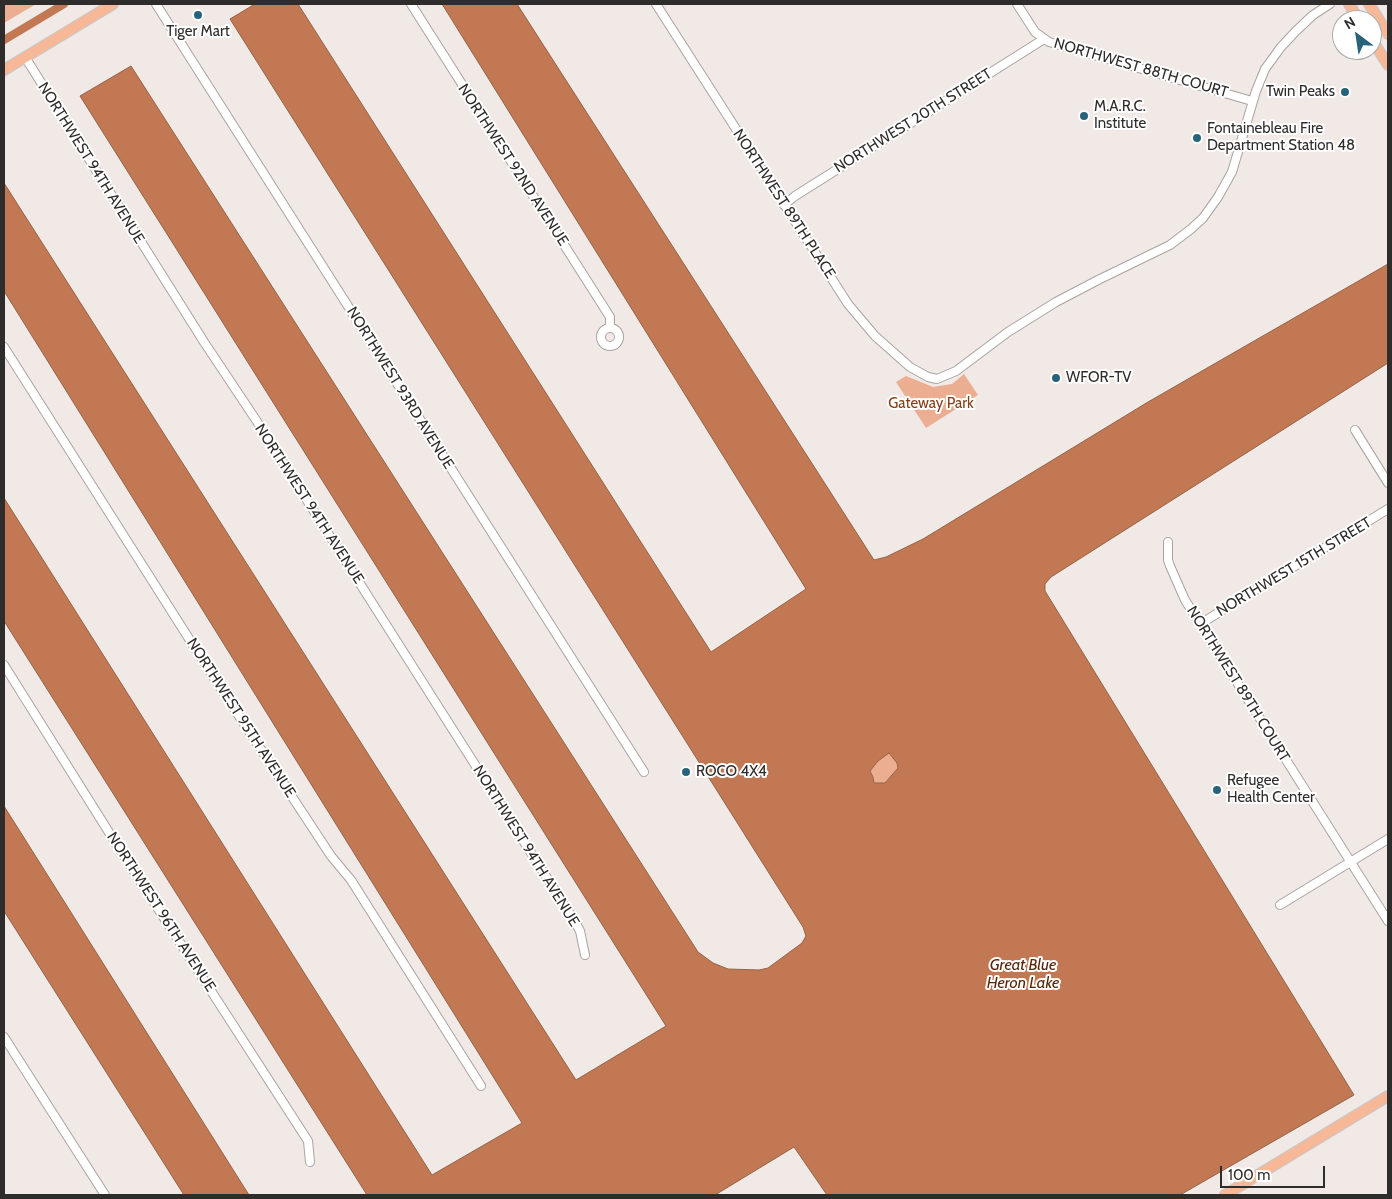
<!DOCTYPE html>
<html>
<head>
<meta charset="utf-8">
<style>
  body { margin:0 }
  #map { position:relative; width:1392px; height:1199px; overflow:hidden; background:#f0e9e6; font-family:Cabin,sans-serif }
  canvas { display:block }
  .frame { position:absolute; inset:0; border:5px solid #2f2d2c; pointer-events:none }
  .north { position:absolute; left:1332px; top:10px; width:50px; height:50px; box-sizing:border-box; background:#fff; border:1px solid #acabab; border-radius:50%; rotate:329deg; font-size:14px; font-weight:700; line-height:20px; text-align:center; color:#2f2d2c }
  .north::after { content:''; display:block; margin:auto; width:18px; height:22px; background:#27647b; clip-path:polygon(50% 0,100% 100%,50% 72%,0 100%) }
  .scale { position:absolute; left:1220px; top:1166px; width:105px; height:22px; box-sizing:border-box; border:2px solid #2f2d2c; border-top:0; padding-left:6px; font-size:15px; line-height:18px; white-space:nowrap; color:#2f2d2c; -webkit-text-stroke:4px #fff; paint-order:stroke }
</style>
</head>
<body>
<div id="map">
<canvas width="1392" height="1199"></canvas>
<div class="frame"></div>
<div class="north">N</div>
<div class="scale">100 m</div>
</div>
<script>
const ctx = document.querySelector('canvas').getContext('2d');
ctx.lineJoin = 'round';
function fillPath(path, color) { ctx.fillStyle = color; ctx.fill(path, 'evenodd'); }
const toPath = rows => new Path2D(rows.map(r => 'M' + r).join(''));
function stroke(path, color, width, dash) { ctx.strokeStyle = color; ctx.lineWidth = width; ctx.lineCap = dash ? 'butt' : 'round'; ctx.setLineDash(dash || []); ctx.stroke(path); }
function drawText(font, color, halo, rows, align = 'center') {
  ctx.font = font + ' Cabin,sans-serif'; ctx.lineWidth = 4; ctx.setLineDash([]); ctx.textBaseline = 'middle'; ctx.strokeStyle = halo; ctx.fillStyle = color; for (const [text, x, y, turn = 0] of rows) {
    ctx.save(); ctx.translate(x, y); ctx.rotate((+turn || 0) * Math.PI / 180); ctx.textAlign = isNaN(turn) ? turn : align; if (halo) ctx.strokeText(text, 0, 0); ctx.fillText(text, 0, 0); ctx.restore();
  }
}
fillPath(toPath([
  [4,4,36,4,4,23],
  [964,374,978,395,926,428,896,382,906,376,933,387,952,384],
  [889,752,897,763,898,768,885,783,874,783,873,777,870,771,878,761]
]), '#ebae91');
const water = toPath([
  [255,4,298,4,711,652,806,589,442,4,517,4,874,560,886,557,923,539,1148,402,1388,264,1388,363,1051,577,1045,584,1045,591,1354,1095,1180,1195,827,1195,794,1147,715,1195,367,1195,4,621,4,498,432,1175,522,1123,4,291,4,183,576,1080,666,1026,80,96,131,66,698,952,713,963,728,969,759,970,768,968,802,943,806,936,803,927,230,19,255,4],
  [889,753,897,763,898,768,885,783,874,783,873,777,870,771,878,761,889,753],
  [4,806,249,1195,184,1195,4,911,4,806]
]);
fillPath(water, '#c27852');
stroke(water, '#966247', 1);
stroke(toPath([
  [4,40,64,4]
]), '#c27852', 8);
const minor = toPath([
  [156,4,644,772],
  [411,4,610,317,610,328],
  [656,4,848,304,875,336,910,367,928,377,937,379,956,371,1008,332,1056,302,1100,279,1170,245,1191,229,1203,218,1218,197,1232,172,1256,91,1265,69,1281,47,1296,31,1313,15,1330,4],
  [1017,4,1035,32,1049,42,1252,101],
  [25,57,204,342,256,420,575,922,580,931,585,955],
  [784,205,795,196,1044,39],
  '601 337a9 9 0 1 1 18 0a9 9 0 1 1-18 0Z',
  [4,347,212,675,331,856,351,880,481,1086],
  [1355,430,1388,483],
  [1168,542,1168,560,1170,566,1185,600,1388,921],
  [1200,624,1388,509],
  [4,665,115,842,308,1141,310,1162],
  [1280,905,1388,839],
  [4,1037,105,1195]
]);
const major = toPath([
  [1349,4,1359,20],
  [1369,4,1388,34],
  [1372,40,1388,65],
  [4,70,113,4],
  [1225,1195,1388,1096]
]);
stroke(minor, '#a9a3a0', 10);
stroke(major, '#c9c8c8', 12);
stroke(minor, '#fff', 8);
stroke(major, '#f6b897', 10);
for (const [x, y, r, color] of [
  [198,15,5,"#27647b"],
  [1345,92,5,"#27647b"],
  [1084,116,5,"#27647b"],
  [1197,138,5,"#27647b"],
  [1056,378,5,"#27647b"],
  [686,772,5,"#27647b"],
  [1217,790,5,"#27647b"]
]) { const dot = new Path2D(); dot.arc(x, y, r, 0, 2 * Math.PI); ctx.fillStyle = color; ctx.fill(dot); stroke(dot, '#fff', 2); }
drawText('15px', '#2f2d2c', '#fff', [
  ["Tiger Mart",198,32,"center"],
  ["Twin Peaks",1335,92,"right"],
  ["M.A.R.C.",1094,107],
  ["Institute",1094,124],
  ["Fontainebleau Fire",1207,129],
  ["Department Station 48",1207,146],
  ["WFOR-TV",1066,378],
  ["ROCO 4X4",696,772],
  ["Refugee",1227,781],
  ["Health Center",1227,798]
], 'left');
drawText('15px', '#2f2d2c', '#fff', [
  ["NORTHWEST 88TH COURT",1141,68,16],
  ["NORTHWEST 20TH STREET",913,121,-32],
  ["NORTHWEST 94TH AVENUE",91,163,58],
  ["NORTHWEST 92ND AVENUE",513,165,57],
  ["NORTHWEST 89TH PLACE",784,204,57],
  ["NORTHWEST 93RD AVENUE",400,388,58],
  ["NORTHWEST 94TH AVENUE",309,504,57],
  ["NORTHWEST 15TH STREET",1294,567,-31],
  ["NORTHWEST 89TH COURT",1238,684,58],
  ["NORTHWEST 95TH AVENUE",241,718,57],
  ["NORTHWEST 94TH AVENUE",526,846,58],
  ["NORTHWEST 96TH AVENUE",161,912,57]
]);
drawText('15px', '#863f16', '#fff', [
  ["Gateway Park",931,404]
]);
drawText('italic 16px', '#572609', '#fff', [
  ["Great Blue",1023,965],
  ["Heron Lake",1023,983]
]);
</script>
</body>
</html>
